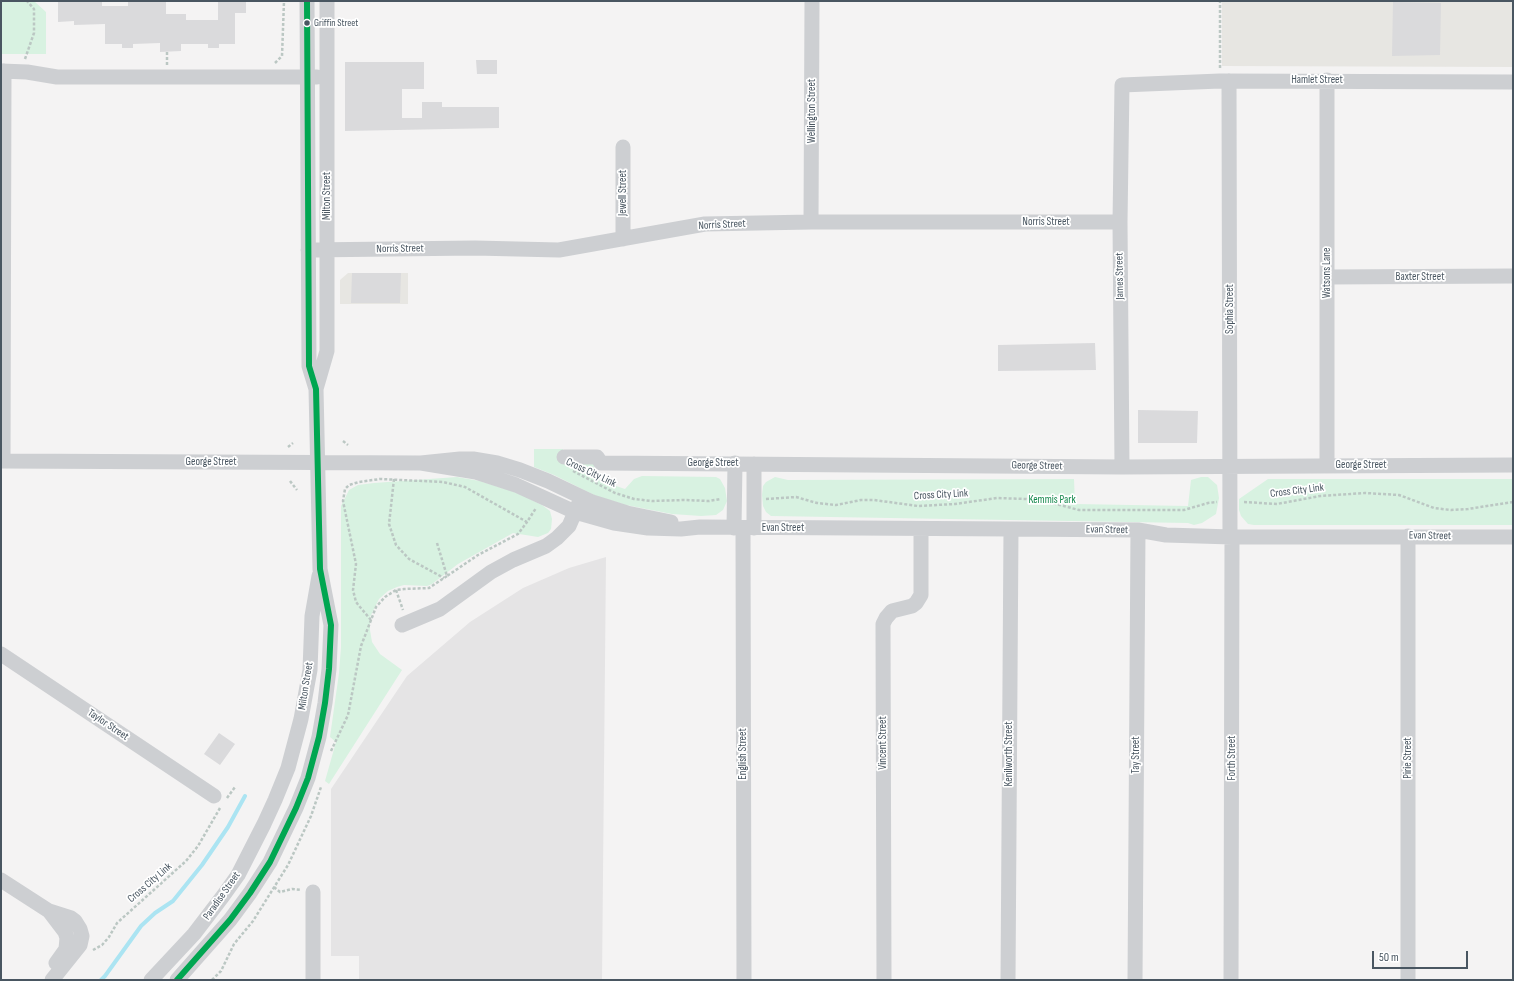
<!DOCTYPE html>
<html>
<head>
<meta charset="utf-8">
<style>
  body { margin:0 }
  #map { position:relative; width:1514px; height:981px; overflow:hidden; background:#f4f3f3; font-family:"Sofia Sans Condensed",sans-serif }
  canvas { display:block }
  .frame { position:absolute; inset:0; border:2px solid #495661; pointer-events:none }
  .scale { position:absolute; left:1372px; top:951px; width:96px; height:18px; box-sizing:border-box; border:2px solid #495661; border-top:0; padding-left:5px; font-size:12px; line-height:14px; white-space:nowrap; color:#495661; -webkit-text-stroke:3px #fff; paint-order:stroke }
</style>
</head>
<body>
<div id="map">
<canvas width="1514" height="981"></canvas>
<div class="frame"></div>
<div class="scale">50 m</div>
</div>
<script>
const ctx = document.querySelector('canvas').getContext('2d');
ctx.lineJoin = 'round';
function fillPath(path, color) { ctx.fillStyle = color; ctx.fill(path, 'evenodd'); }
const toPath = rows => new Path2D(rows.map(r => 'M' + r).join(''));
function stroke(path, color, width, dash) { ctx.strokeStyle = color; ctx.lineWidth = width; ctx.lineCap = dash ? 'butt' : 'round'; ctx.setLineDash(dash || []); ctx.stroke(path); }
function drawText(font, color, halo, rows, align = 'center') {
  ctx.font = font + ' "Sofia Sans Condensed",sans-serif'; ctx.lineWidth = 3.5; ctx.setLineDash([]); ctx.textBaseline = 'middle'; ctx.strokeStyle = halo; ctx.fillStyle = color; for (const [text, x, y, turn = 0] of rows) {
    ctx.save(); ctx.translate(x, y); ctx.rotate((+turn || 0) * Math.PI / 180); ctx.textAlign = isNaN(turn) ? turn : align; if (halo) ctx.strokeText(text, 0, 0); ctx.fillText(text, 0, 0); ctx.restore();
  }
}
fillPath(toPath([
  [1222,1,1513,1,1513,67,1222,66],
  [348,273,408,273,408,304,340,304,340,280]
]), '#e7e6e2');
fillPath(toPath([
  [606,557,602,980,359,980,359,956,331,956,331,789,407,676,470,622,523,588,569,568]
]), '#e5e4e5');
fillPath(toPath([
  [1,1,34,1,46,12,46,54,1,54],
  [534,449,563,449,564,462,594,463,595,473,601,479,610,484,625,489,634,479,642,476,716,477,720,479,725,488,727,501,723,510,716,515,701,516,672,514,626,505,596,496,554,475,534,467],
  [457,477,480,481,518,493,542,505,550,511,552,519,551,529,548,533,538,537,513,533,458,564,432,584,427,586,404,585,397,587,388,591,379,599,370,617,370,630,372,642,380,654,402,670,329,784,325,781,336,742,330,737,339,673,341,647,341,506,349,490,358,485,374,483],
  [775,477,788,480,1074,479,1075,504,1188,506,1191,480,1201,477,1208,477,1217,485,1219,498,1216,514,1202,523,1194,525,1188,523,771,516,766,512,763,506,762,495,763,486,766,482],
  [1268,479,1513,479,1513,525,1254,525,1248,524,1241,516,1239,510,1239,499]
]), '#d8f2e1');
stroke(toPath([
  [101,980,105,976,141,926,155,913,173,901,202,865,228,827,245,796]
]), '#abe4f2', 4);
fillPath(toPath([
  [86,1,102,2,102,6,128,6,128,1,166,1,166,14,186,14,186,20,218,20,218,1,246,1,246,13,235,13,235,44,219,44,219,48,208,48,208,44,181,44,181,51,160,52,160,43,133,44,133,48,122,48,122,44,105,44,105,24,74,25,74,21,58,22,58,2],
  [1393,2,1441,3,1440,55,1392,56],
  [476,60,497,60,497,74,477,74],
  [345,62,424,62,424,89,402,89,402,118,422,118,422,102,442,102,442,107,499,107,499,128,345,131],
  [352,273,401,273,400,303,351,303],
  [1095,343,1096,370,998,371,998,345],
  [1138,410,1198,411,1197,443,1138,443],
  [219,733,235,744,220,765,204,754]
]), '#dadadc');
stroke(toPath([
  [167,52,167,65],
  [25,59,34,33,34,9,27,1],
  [275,63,282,56,284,1],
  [1220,68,1220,1],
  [343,441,348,445],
  [288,447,293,443],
  [573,471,615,493,634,499,652,501,684,500,709,501,721,499],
  [394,479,389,524,396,545,409,559,444,578],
  [290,481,297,490],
  [766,499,796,497,817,503,836,505,861,500,874,500,918,506,955,504,997,498,1026,499,1056,504,1079,510,1184,510,1208,503,1217,502],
  [1244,502,1277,504,1320,496,1365,493,1399,495,1434,508,1451,510,1468,509,1513,502],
  [437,543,447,576,478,555,518,534,527,522],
  [396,590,403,610],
  [371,620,360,607,356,602,353,590,356,564,343,501,345,489,349,485,359,482,380,479,443,482,465,487,527,522,536,508],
  [331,751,348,715,361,646,376,607,385,597,396,590,404,589,429,588,447,576],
  [227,798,235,787],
  [274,887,280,892,292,889,301,890],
  [93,950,102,945,109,937,117,923,186,861,198,846,220,808],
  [212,980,221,971,234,944,253,921,288,865,311,816,321,787]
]), '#bbc7c3', 2.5, [3, 2]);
stroke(toPath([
  [1,71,27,72,57,77,317,77],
  [1229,81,1230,537],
  [623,147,623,239],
  [811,222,812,1],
  [308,250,475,248,559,250,705,224,811,222,1120,222],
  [1327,277,1513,276],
  [316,389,327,351,327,1],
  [564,457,597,457,601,463,1122,467,1513,465],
  [1,461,421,463,460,459,473,459,497,463,520,470,548,481,592,502,605,506,627,513,671,522],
  [3,461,4,71],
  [421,463,476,472,516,485,575,512,614,523,648,528,681,529,700,527,1011,529,1138,530,1166,535,1232,537,1513,537],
  [1327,465,1327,80],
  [1122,467,1120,222,1122,85,1220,81,1513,82],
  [734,528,735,463],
  [743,528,744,980],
  [754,528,754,464],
  [402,625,440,609,491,572,513,560,546,546,557,538,569,526,579,503],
  [1,654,214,796],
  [1,880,49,911,71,918,75,921,80,929,82,936,80,945,52,980],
  [49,911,65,932,67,938,66,949,56,963],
  [151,980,194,934,223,896,238,875,264,824,275,800,288,768,301,719,310,670,312,616,319,576],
  [177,980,230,920,250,893,270,862,296,808,308,778,319,737,325,703,329,669,331,625,320,569,316,389,309,366,307,1],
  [313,980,313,892],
  [884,980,883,624,886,618,892,611,912,606,916,603,921,595,921,529],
  [1008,980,1011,529],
  [1135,980,1138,530],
  [1231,980,1232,537],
  [1408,980,1408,536]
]), '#cdcfd2', 15);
stroke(toPath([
  [177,980,230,920,250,893,270,862,296,808,308,778,319,737,325,703,329,669,331,625,320,569,316,389,309,366,307,1]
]), '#00a651', 6);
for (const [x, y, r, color] of [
  [307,23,3.5,"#495661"]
]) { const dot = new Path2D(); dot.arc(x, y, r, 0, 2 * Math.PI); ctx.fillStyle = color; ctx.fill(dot); stroke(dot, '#fff', 1.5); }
drawText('10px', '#495661', '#fff', [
  ["Griffin Street",314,23]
], 'left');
drawText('11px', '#495661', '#fff', [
  ["Hamlet Street",1317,80],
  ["Wellington Street",812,111,-90],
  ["Jewell Street",623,193,-90],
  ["Milton Street",327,196,-90],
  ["Norris Street",1046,222],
  ["Norris Street",722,225,-3],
  ["Norris Street",400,249,-1],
  ["Watsons Lane",1327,273,-90],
  ["James Street",1120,276,-91],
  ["Baxter Street",1420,277],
  ["Sophia Street",1230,309,-90],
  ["George Street",211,462],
  ["George Street",713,463],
  ["George Street",1361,465],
  ["George Street",1037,466,1],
  ["Cross City Link",591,473,25],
  ["Cross City Link",1297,491,-7],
  ["Cross City Link",941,495,-3],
  ["Evan Street",783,528],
  ["Evan Street",1107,530,1],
  ["Evan Street",1430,536,1],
  ["Milton Street",306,686,-81],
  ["Taylor Street",108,725,34],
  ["Vincent Street",883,743,-90],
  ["English Street",743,754,-90],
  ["Kenilworth Street",1009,754,-90],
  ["Tay Street",1136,755,-90],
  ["Forth Street",1232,758,-90],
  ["Pirie Street",1408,758,-90],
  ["Cross City Link",150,883,-41],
  ["Paradise Street",222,896,-55]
]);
drawText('11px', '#14884c', '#fff', [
  ["Kemmis Park",1052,500]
]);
</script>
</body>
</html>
